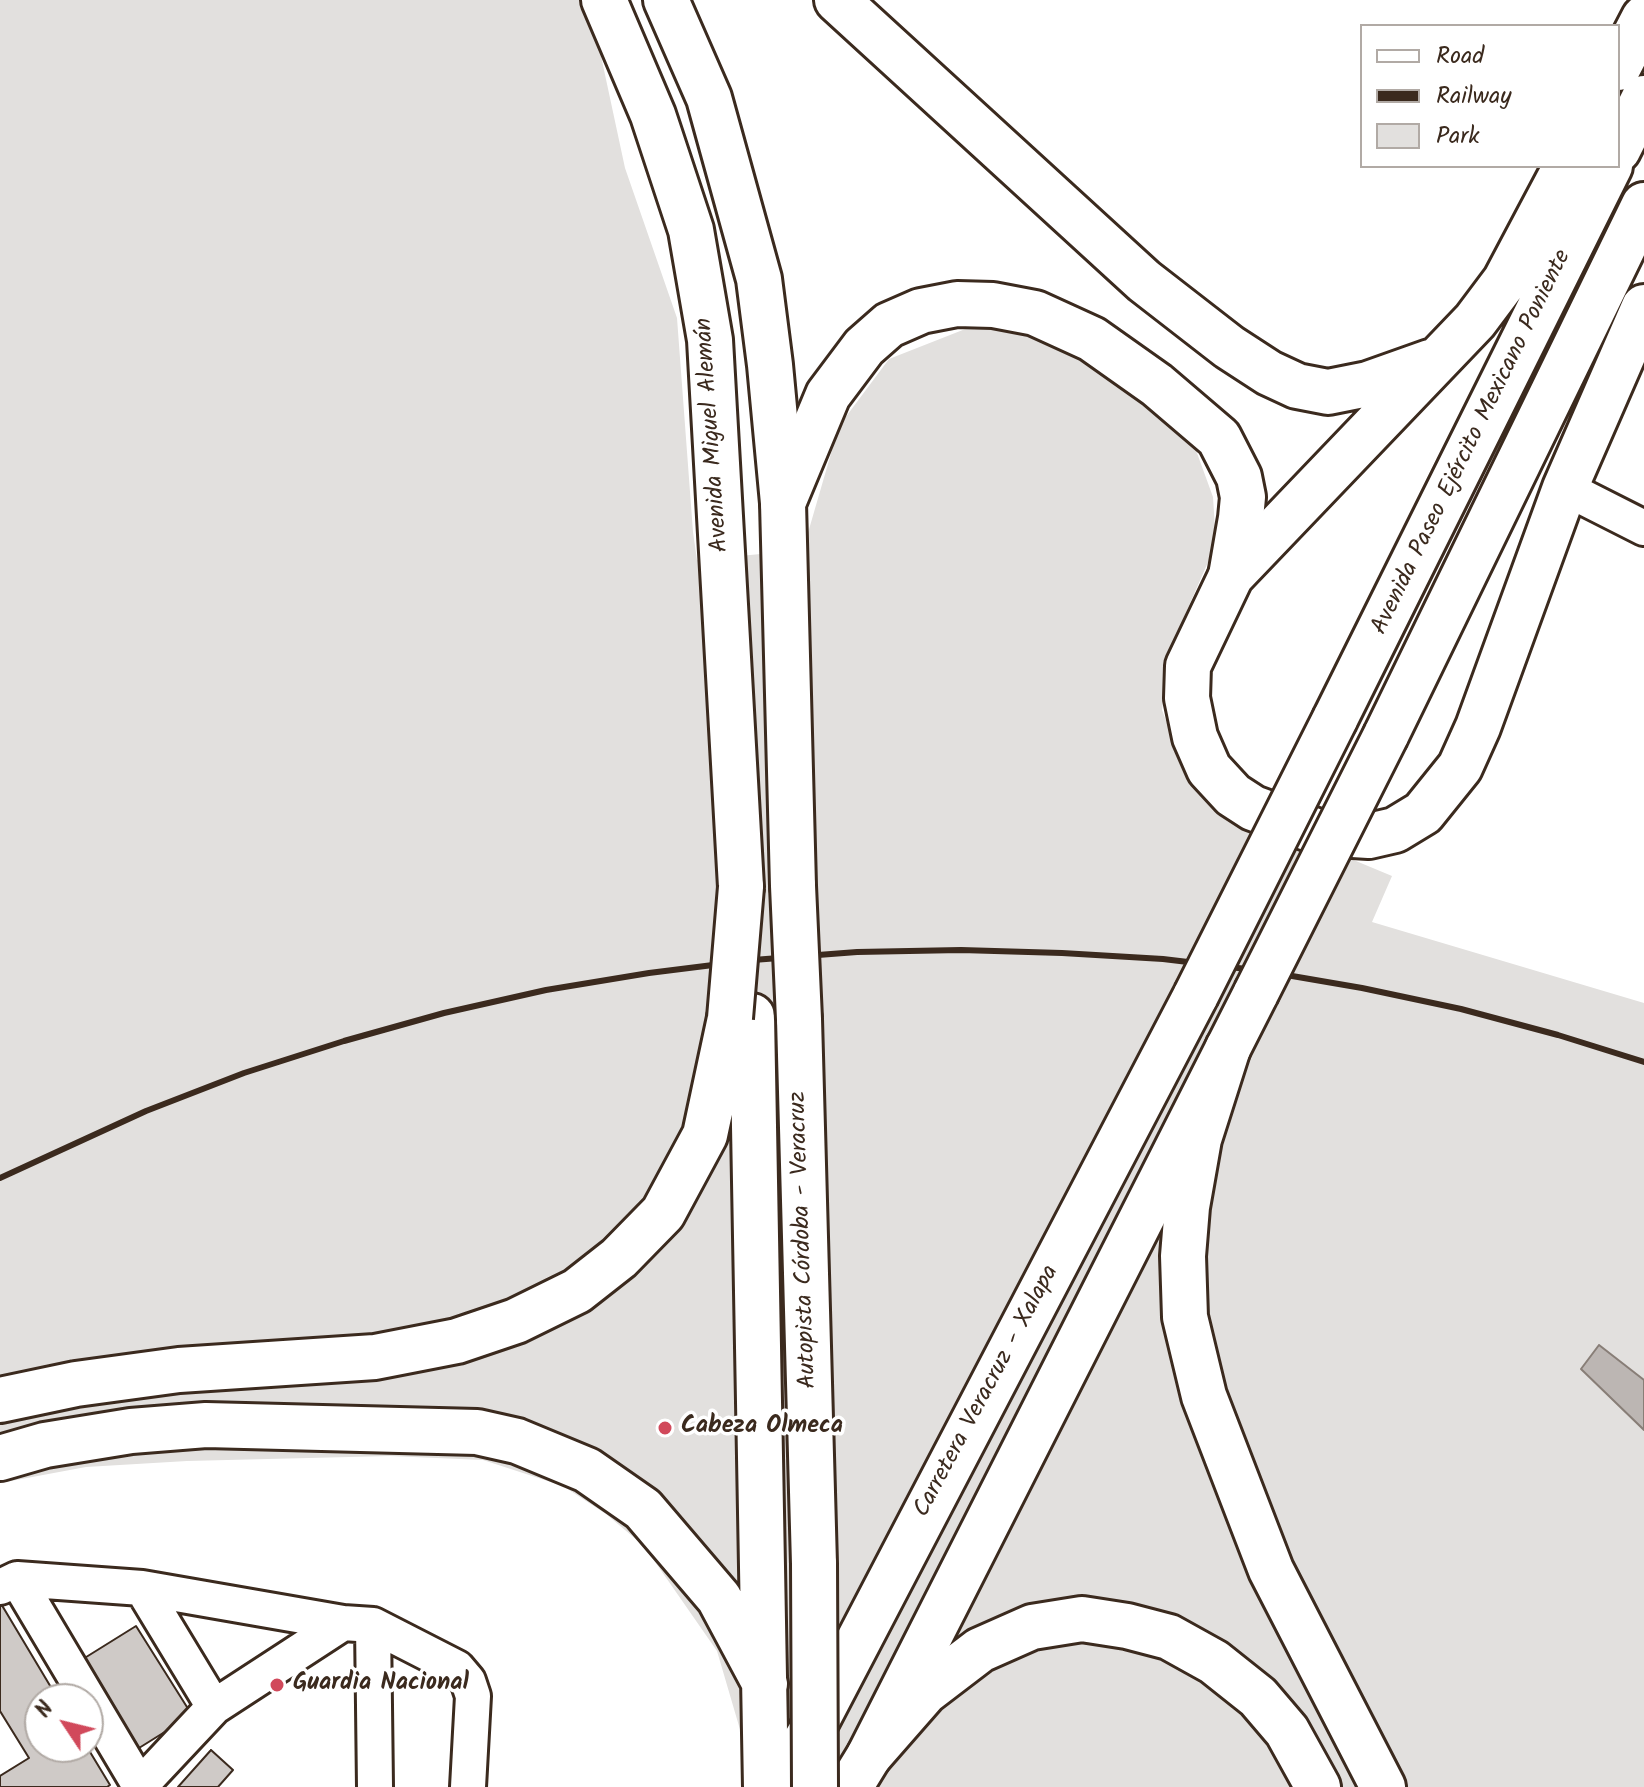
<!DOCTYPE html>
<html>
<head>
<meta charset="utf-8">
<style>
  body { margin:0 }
  #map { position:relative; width:1644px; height:1787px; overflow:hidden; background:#fff; font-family:Kalam,sans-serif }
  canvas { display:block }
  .legend { position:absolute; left:1360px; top:24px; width:260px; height:144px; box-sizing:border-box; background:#fff; border:2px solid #b1aaa5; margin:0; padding:10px 14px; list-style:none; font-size:24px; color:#3b2a1e }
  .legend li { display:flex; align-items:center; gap:16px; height:40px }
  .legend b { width:40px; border:2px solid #b1aaa5 }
  .north { position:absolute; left:24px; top:1683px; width:80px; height:80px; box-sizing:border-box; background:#fff; border:2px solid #b1aaa5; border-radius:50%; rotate:305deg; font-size:22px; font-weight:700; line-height:32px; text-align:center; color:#3b2a1e }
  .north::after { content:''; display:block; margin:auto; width:28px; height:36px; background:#d1495b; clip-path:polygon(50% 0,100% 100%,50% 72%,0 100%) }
</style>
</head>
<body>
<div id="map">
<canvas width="1644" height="1787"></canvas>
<ul class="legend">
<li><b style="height:10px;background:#fff"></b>Road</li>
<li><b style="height:10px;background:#3b2a1e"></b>Railway</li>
<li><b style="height:22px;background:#e2e0de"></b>Park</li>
</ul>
<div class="north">N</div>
</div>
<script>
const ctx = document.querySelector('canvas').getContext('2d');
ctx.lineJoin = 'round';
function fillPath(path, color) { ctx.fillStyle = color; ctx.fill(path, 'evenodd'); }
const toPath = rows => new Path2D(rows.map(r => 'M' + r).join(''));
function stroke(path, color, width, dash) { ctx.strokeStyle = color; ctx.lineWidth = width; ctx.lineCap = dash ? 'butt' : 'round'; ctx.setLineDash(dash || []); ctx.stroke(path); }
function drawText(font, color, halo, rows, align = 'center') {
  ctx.font = font + ' Kalam,sans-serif'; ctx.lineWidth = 7; ctx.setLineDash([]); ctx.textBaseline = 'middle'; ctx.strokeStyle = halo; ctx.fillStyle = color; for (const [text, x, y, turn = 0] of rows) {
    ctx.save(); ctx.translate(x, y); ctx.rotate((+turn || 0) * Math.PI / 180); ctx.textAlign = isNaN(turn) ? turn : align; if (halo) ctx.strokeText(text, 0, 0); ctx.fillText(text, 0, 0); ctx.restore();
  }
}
fillPath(toPath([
  [0,0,589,0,625,168,677,318,693,532,697,560,803,550,839,426,889,359,978,324,1058,341,1136,392,1193,442,1213,497,1216,544,1169,651,1162,710,1184,768,1212,801,1392,876,1372,922,1644,1003,1644,1787,741,1787,751,1767,717,1651,644,1546,606,1514,563,1486,483,1460,390,1456,187,1461,86,1467,0,1483]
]), '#e2e0de');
const water = toPath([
  [1599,1345,1644,1380,1644,1430,1581,1369,1599,1345]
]);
fillPath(water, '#bcb6b3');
stroke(water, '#887e77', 2);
const building = toPath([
  [0,1602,58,1699,40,1699,40,1747,87,1747,110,1785,107,1787,0,1787,0,1776,29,1758,0,1711,0,1602],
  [136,1626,192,1715,139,1748,83,1659,136,1626],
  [211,1750,233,1770,218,1787,178,1787,211,1750]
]);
fillPath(building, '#cfcac7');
stroke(building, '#3b2a1e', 2);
const minor = toPath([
  [1565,488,1644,528],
  [17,1579,140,1786],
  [0,1587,17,1579,142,1588,343,1623,373,1625,457,1668,468,1681,473,1696,468,1787],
  [142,1588,214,1707],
  [373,1625,375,1787],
  [139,1787,214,1707,343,1623]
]);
const major = toPath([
  [604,0,653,115,691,230,710,340,741,887],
  [666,0,709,98,759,279,770,365,783,503],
  [837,0,1144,281,1229,347,1269,373,1297,386,1328,392,1368,384,1430,362],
  [1618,68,1644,18],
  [1618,150,1644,98],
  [1566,166,1505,281,1475,321,1231,576,1188,666,1187,698,1195,737,1209,769,1233,795,1253,808,1321,833,1369,836,1395,830,1423,813,1460,767,1478,727,1565,488,1644,307],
  [1335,719,1610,166],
  [1386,735,1644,205],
  [779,1787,814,1726,1196,995],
  [850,1787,869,1756,1256,993]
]);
const highway = toPath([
  [793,886,783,503,828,395,864,347,889,325,921,311,957,304,993,305,1035,313,1092,339,1157,385,1219,438,1239,477,1243,497,1241,518,1231,576],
  [752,1016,766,1787],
  [799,1019,814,1564],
  [1228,1048,1199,1139,1187,1207,1183,1256,1185,1317,1204,1396,1271,1570,1383,1787],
  [0,1400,76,1384,179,1370,375,1357,457,1341,516,1321,577,1291,619,1258,663,1213,705,1135,730,1018],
  [0,1458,45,1445,131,1431,206,1425,477,1432,517,1441,587,1470,643,1509,719,1598,765,1684],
  [869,1756,925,1692,980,1650,1032,1627,1082,1619,1127,1626,1169,1637,1214,1662,1258,1697,1287,1731,1318,1787]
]);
stroke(minor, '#3b2a1e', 40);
stroke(major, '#3b2a1e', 50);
stroke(highway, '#3b2a1e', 50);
stroke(minor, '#fff', 34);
stroke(major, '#fff', 44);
stroke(highway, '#fff', 44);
stroke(toPath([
  [0,1178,146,1111,244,1073,344,1041,444,1013,546,990,649,973,753,960,857,952,961,950,1062,953,1163,959,1263,971,1362,988,1461,1009,1558,1035,1644,1062]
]), '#3b2a1e', 6);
const majorBridge = toPath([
  [1256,993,1386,735],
  [1196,995,1335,719]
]);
const highwayBridge = toPath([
  [793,886,799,1019],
  [730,1018,741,887],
  [814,1564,815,1787]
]);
stroke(majorBridge, '#3b2a1e', 50, []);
stroke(highwayBridge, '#3b2a1e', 50, []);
stroke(majorBridge, '#fff', 44);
stroke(highwayBridge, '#fff', 44);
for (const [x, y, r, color] of [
  [665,1428,8,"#d1495b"],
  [277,1685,8,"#d1495b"]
]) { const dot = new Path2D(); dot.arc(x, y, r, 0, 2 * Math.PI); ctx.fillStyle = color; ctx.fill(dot); stroke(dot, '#fff', 3); }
drawText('24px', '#3b2a1e', '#fff', [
  ["Avenida Miguel Alemán",714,435,-94],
  ["Avenida Paseo Ejército Mexicano Poniente",1473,443,-64],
  ["Autopista Córdoba - Veracruz",805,1240,-92],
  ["Carretera Veracruz - Xalapa",988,1392,-62]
]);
drawText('bold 24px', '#3b2a1e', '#fff', [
  ["Cabeza Olmeca",681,1428],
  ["Guardia Nacional",293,1685]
], 'left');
</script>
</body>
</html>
